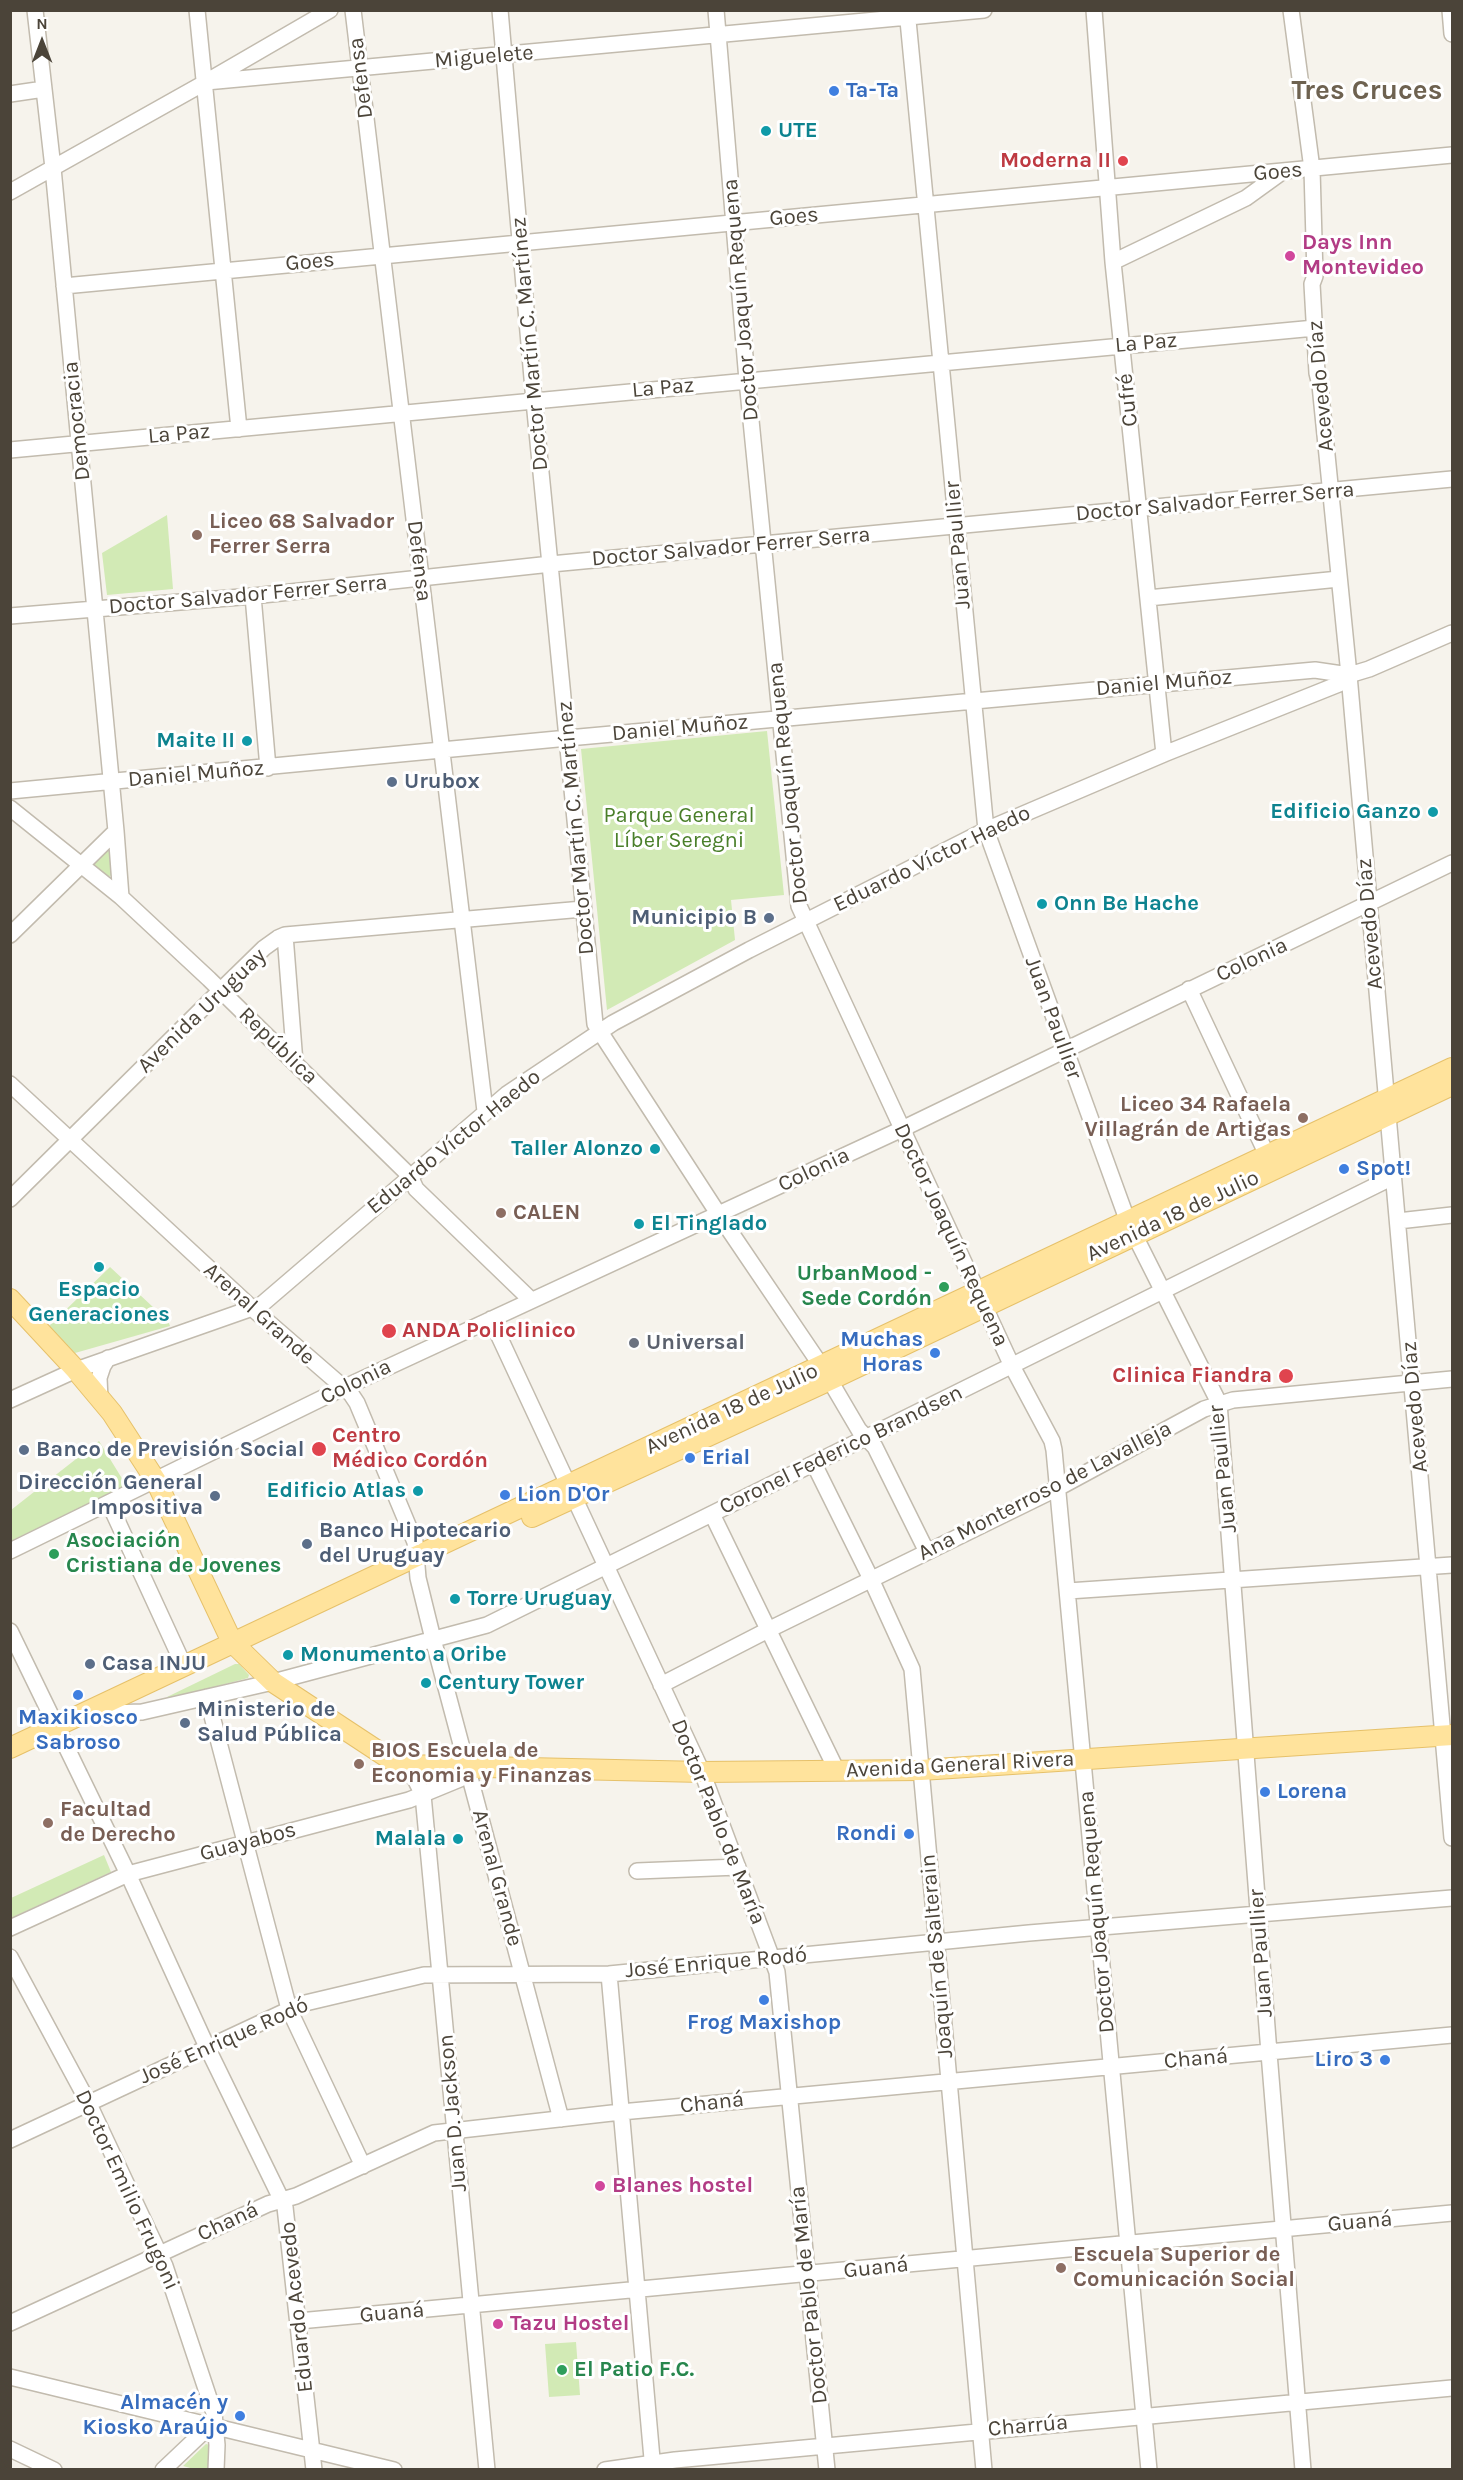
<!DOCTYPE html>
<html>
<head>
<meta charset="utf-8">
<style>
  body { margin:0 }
  #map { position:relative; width:1463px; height:2480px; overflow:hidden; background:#f6f3ec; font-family:Karla,sans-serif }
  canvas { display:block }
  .frame { position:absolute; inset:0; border:12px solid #4b4439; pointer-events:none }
  .north { position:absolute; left:12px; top:12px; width:60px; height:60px; -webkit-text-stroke:4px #fff; paint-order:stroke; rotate:0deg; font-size:16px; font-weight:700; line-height:24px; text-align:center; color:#4b4439 }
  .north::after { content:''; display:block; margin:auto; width:21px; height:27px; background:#4b4439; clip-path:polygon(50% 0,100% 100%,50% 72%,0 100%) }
</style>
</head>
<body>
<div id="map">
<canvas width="1463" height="2480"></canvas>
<div class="frame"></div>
<div class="north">N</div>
</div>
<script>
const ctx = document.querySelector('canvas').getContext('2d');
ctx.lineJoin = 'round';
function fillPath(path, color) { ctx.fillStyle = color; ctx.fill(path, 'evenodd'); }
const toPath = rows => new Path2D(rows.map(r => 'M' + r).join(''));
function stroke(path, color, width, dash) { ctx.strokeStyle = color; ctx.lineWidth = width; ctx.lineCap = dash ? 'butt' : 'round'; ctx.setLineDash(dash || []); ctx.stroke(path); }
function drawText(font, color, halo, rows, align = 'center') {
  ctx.font = font + ' Karla,sans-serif'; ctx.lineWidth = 6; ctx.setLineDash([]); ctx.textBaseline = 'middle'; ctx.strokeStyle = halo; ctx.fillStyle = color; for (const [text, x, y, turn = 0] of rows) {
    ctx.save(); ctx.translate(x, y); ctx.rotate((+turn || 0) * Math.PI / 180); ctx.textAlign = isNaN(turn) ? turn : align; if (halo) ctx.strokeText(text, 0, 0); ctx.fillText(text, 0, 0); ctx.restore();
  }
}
fillPath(toPath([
  [167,515,173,589,107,595,102,553],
  [767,731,784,895,731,900,735,940,607,1010,581,749],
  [107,848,110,848,112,875,108,877,92,866,92,863],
  [110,1267,168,1321,170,1326,75,1353,49,1326],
  [99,1441,126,1485,11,1541,11,1510],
  [235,1664,239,1664,249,1675,248,1678,169,1699,167,1697],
  [104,1855,111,1872,11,1918,11,1898],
  [576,2342,580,2395,549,2397,545,2344],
  [206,2444,210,2445,208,2469,194,2469,183,2466]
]), '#d2eab5');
const minor = toPath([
  [197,10,239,429],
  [353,10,485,1111],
  [500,10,534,401,595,1024,719,1215,822,1367,859,1430,875,1447,927,1552],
  [716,10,747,380,799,906,1012,1366,1052,1441,1054,1450,1149,2470],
  [907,10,986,830,1128,1222,1219,1403,1269,2053,1303,2470],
  [1094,10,1113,262,1164,754],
  [1291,10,1312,169,1315,276,1312,284,1317,373,1320,385,1349,675,1452,1838],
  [1450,10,1452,34],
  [211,79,330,10],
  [10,94,44,89],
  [10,192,206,82,984,10],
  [1113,262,1246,198,1282,172],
  [64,286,1452,155],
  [10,450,1315,328],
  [253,596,268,768],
  [1148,598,1339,579],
  [10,616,253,596,551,564,1452,479],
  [10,791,568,738,1315,670,1349,675],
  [10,808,121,897,209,979,410,1176,416,1189,531,1300],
  [116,831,121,897],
  [10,935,116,831,53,168,35,10],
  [285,935,295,1063],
  [1189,989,1267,1155],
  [10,1084,253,1309,351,1394,357,1403,415,1542,418,1578,433,1639,561,2119],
  [10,1199,221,990,264,948,278,938,285,935,583,909],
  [1398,1221,1452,1215],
  [491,1319,702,1772,777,1972,827,2470],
  [100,1399,99,1378,103,1366,108,1358],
  [10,1400,76,1370,261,1305,507,1094,613,1023,749,950,986,830,1164,754,1339,684,1349,675,1369,669,1452,633],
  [814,1464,871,1579,912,1669,984,2470],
  [109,1503,184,1666],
  [712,1514,837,1771],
  [10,1551,343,1388,902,1129,1452,863],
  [1068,1591,1452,1565],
  [10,1631,128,1874,207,2047,285,2207,314,2470],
  [661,1685,768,1630,1058,1488,1204,1409,1233,1400,1452,1379],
  [207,1697,289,2009,363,2166],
  [111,1713,142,1712,273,1682,487,1625,1393,1177],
  [399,1765,415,1779,423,1795,487,2470],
  [637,1871,738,1867],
  [10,1928,128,1874,409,1800,460,1779,468,1769],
  [10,1957,88,2102,165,2266,214,2413,217,2445,216,2470],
  [609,1974,653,2470],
  [10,2140,301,2004,424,1975,609,1974,1029,1933,1452,1898],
  [299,2321,1452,2213],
  [10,2323,268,2204,296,2196,434,2133,621,2112,1452,2035],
  [10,2377,394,2470],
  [10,2449,54,2470],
  [163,2470,201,2434,216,2427],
  [605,2470,675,2460,1452,2388]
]);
const major = toPath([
  [10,1299,76,1370,112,1413,156,1481,232,1642,273,1682,399,1765,453,1766,468,1769,484,1767,702,1772,921,1770,1452,1735],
  [532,1517,830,1380,1452,1085],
  [10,1748,1452,1068]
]);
stroke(minor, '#c2bbae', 18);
stroke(major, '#e6c16a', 22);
stroke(minor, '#fff', 15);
stroke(major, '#ffe39c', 20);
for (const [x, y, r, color] of [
  [834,91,6,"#3f7fe0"],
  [766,131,6,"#0f9aa8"],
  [1123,161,6,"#e0444e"],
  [1290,256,6,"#d1479c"],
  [197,535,6,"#8d6e63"],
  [247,741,6,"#0f9aa8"],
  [392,782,6,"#5c6f8a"],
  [1433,812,6,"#0f9aa8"],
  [1042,904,6,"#0f9aa8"],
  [769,918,6,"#5c6f8a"],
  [1303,1118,6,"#8d6e63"],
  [655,1149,6,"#0f9aa8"],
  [1344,1169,6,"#3f7fe0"],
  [501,1213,6,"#8d6e63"],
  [639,1224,6,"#0f9aa8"],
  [99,1267,6,"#0f9aa8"],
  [944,1287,6,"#2e9e5b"],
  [389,1331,8,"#e0444e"],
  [634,1343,6,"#6b7280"],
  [935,1353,6,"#3f7fe0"],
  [1286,1376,8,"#e0444e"],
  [319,1449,8,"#e0444e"],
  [24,1450,6,"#5c6f8a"],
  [690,1458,6,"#3f7fe0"],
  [418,1491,6,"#0f9aa8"],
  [505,1495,6,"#3f7fe0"],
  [215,1496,6,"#5c6f8a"],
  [307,1544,6,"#5c6f8a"],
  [54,1554,6,"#2e9e5b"],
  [455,1599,6,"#0f9aa8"],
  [288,1655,6,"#0f9aa8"],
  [90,1664,6,"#5c6f8a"],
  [426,1683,6,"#0f9aa8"],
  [78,1695,6,"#3f7fe0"],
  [185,1723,6,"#5c6f8a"],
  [359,1764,6,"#8d6e63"],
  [1265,1792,6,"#3f7fe0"],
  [48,1823,6,"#8d6e63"],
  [909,1834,6,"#3f7fe0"],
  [458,1839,6,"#0f9aa8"],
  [764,2000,6,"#3f7fe0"],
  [1385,2060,6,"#3f7fe0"],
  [600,2186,6,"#d1479c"],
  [1061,2268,6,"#8d6e63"],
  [498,2324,6,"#d1479c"],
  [562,2370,6,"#2e9e5b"],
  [240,2416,6,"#3f7fe0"]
]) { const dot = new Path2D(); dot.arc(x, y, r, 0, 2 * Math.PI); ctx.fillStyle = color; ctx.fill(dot); stroke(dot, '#fff', 2); }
drawText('22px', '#4b4439', '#fff', [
  ["Miguelete",484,57,-5],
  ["Defensa",361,78,-97],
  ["Goes",1278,172,-5],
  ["Goes",794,217,-5],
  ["Goes",310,262,-5],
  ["Doctor Joaquín Requena",741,300,-95],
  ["La Paz",1146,343,-5],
  ["Doctor Martín C. Martínez",530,344,-95],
  ["Acevedo Díaz",1321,386,-95],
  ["La Paz",663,388,-5],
  ["Cufré",1128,400,-96],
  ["Democracia",77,421,-96],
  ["La Paz",179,434,-5],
  ["Doctor Salvador Ferrer Serra",1215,502,-5],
  ["Juan Paullier",958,545,-95],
  ["Doctor Salvador Ferrer Serra",731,547,-5],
  ["Defensa",419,561,83],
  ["Doctor Salvador Ferrer Serra",248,595,-5],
  ["Daniel Muñoz",1164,683,-5],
  ["Daniel Muñoz",680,728,-5],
  ["Daniel Muñoz",196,774,-5],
  ["Doctor Joaquín Requena",788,783,-96],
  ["Doctor Martín C. Martínez",576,828,-95],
  ["Eduardo Víctor Haedo",932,859,-26],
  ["Acevedo Díaz",1370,924,-95],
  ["Colonia",1252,960,-25],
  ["Avenida Uruguay",202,1011,-44],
  ["Juan Paullier",1053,1018,70],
  ["República",278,1046,44],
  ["Eduardo Víctor Haedo",454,1142,-39],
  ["Colonia",814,1170,-25],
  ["Avenida 18 de Julio",1173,1216,-25],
  ["Doctor Joaquín Requena",951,1235,65],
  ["Arenal Grande",259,1314,42],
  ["Colonia",356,1382,-26],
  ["Acevedo Díaz",1415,1407,-95],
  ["Avenida 18 de Julio",732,1409,-25],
  ["Coronel Federico Brandsen",841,1450,-26],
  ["Juan Paullier",1223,1469,-96],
  ["Ana Monterroso de Lavalleja",1045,1491,-27],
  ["Avenida General Rivera",960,1765,-3],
  ["Doctor Pablo de María",718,1822,68],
  ["Guayabos",248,1842,-15],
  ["Arenal Grande",497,1878,75],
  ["Doctor Joaquín Requena",1097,1912,-95],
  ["Juan Paullier",1261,1953,-94],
  ["Joaquín de Salterain",937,1956,-95],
  ["José Enrique Rodó",716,1963,-5],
  ["José Enrique Rodó",224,2041,-24],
  ["Chaná",1196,2059,-5],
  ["Chaná",712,2103,-6],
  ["Juan D. Jackson",453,2113,-95],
  ["Doctor Emilio Frugoni",127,2190,65],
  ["Chaná",228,2222,-25],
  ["Guaná",1360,2222,-5],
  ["Guaná",876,2268,-6],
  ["Doctor Pablo de María",809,2295,-96],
  ["Eduardo Acevedo",297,2307,-96],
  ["Guaná",392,2313,-5],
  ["Charrúa",1028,2426,-5]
]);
drawText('bold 22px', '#366cbe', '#fff', [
  ["Ta-Ta",846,91],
  ["Spot!",1356,1169],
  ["Muchas",923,1340,"right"],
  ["Horas",923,1365,"right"],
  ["Erial",702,1458],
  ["Lion D'Or",517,1495],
  ["Maxikiosco",78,1718,"center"],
  ["Sabroso",78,1743,"center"],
  ["Lorena",1277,1792],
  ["Rondi",897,1834,"right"],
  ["Frog Maxishop",764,2023,"center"],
  ["Liro 3",1373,2060,"right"],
  ["Almacén y",228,2403,"right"],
  ["Kiosko Araújo",228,2428,"right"]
], 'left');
drawText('bold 22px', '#0d838f', '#fff', [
  ["UTE",778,131],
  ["Maite II",235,741,"right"],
  ["Edificio Ganzo",1421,812,"right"],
  ["Onn Be Hache",1054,904],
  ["Taller Alonzo",643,1149,"right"],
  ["El Tinglado",651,1224],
  ["Espacio",99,1290,"center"],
  ["Generaciones",99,1315,"center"],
  ["Edificio Atlas",406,1491,"right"],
  ["Torre Uruguay",467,1599],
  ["Monumento a Oribe",300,1655],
  ["Century Tower",438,1683],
  ["Malala",446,1839,"right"]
], 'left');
drawText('bold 22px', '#be3a42', '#fff', [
  ["Moderna II",1111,161],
  ["ANDA Policlinico",402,1331,"left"],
  ["Clinica Fiandra",1272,1376],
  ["Centro",332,1436,"left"],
  ["Médico Cordón",332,1461,"left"]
], 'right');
drawText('bold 22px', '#b23c85', '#fff', [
  ["Days Inn",1302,243],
  ["Montevideo",1302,268],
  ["Blanes hostel",612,2186],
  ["Tazu Hostel",510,2324]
], 'left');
drawText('bold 22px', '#785e54', '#fff', [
  ["Liceo 68 Salvador",209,522],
  ["Ferrer Serra",209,547],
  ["Liceo 34 Rafaela",1291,1105,"right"],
  ["Villagrán de Artigas",1291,1130,"right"],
  ["CALEN",513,1213],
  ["BIOS Escuela de",371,1751],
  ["Economia y Finanzas",371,1776],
  ["Facultad",60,1810],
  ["de Derecho",60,1835],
  ["Escuela Superior de",1073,2255],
  ["Comunicación Social",1073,2280]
], 'left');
drawText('bold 22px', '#4e5e75', '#fff', [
  ["Urubox",404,782],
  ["Municipio B",757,918,"right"],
  ["Banco de Previsión Social",36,1450],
  ["Dirección General",203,1483,"right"],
  ["Impositiva",203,1508,"right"],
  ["Banco Hipotecario",319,1531],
  ["del Uruguay",319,1556],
  ["Casa INJU",102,1664],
  ["Ministerio de",197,1710],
  ["Salud Pública",197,1735]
], 'left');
drawText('22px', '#4a7f2a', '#fff', [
  ["Parque General",679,816],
  ["Líber Seregni",679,841]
]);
drawText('bold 22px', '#27864d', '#fff', [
  ["UrbanMood -",932,1274,"right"],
  ["Sede Cordón",932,1299,"right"],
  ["Asociación",66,1541],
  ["Cristiana de Jovenes",66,1566],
  ["El Patio F.C.",574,2370]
], 'left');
drawText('bold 22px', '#5b616d', '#fff', [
  ["Universal",646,1343]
], 'left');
drawText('bold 28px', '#6e6250', '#fff', [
  ["Tres Cruces",1367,91]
]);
</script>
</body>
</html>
